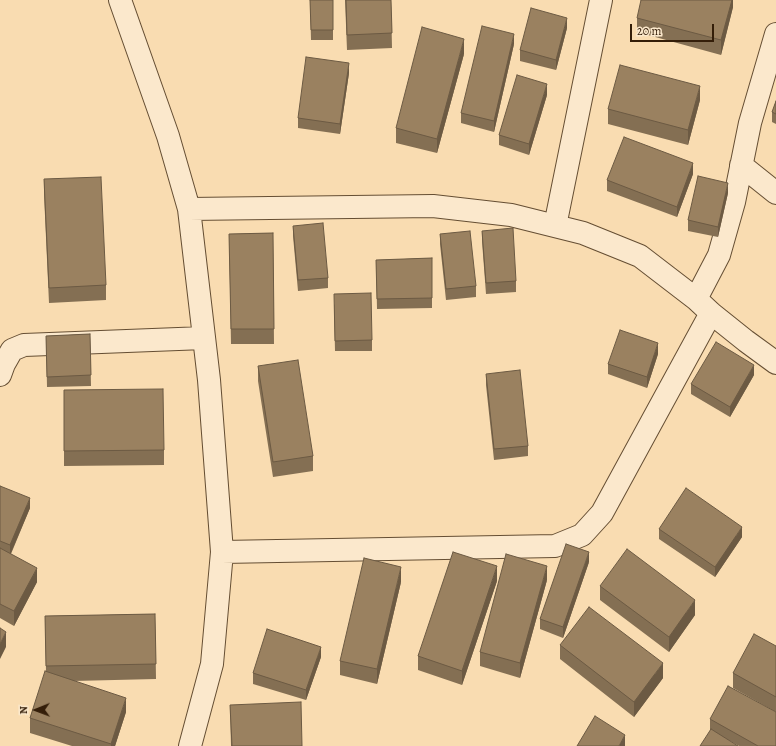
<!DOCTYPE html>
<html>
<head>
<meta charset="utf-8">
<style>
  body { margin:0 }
  #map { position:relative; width:776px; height:746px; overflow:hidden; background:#f9dcb1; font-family:Alegreya,serif }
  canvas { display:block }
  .north { position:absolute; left:16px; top:690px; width:40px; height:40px; -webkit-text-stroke:3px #fbe8cc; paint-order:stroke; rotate:269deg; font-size:11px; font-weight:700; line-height:16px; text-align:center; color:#341e09 }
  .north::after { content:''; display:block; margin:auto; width:14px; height:18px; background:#341e09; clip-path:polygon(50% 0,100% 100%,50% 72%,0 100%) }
  .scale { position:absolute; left:630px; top:24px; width:84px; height:18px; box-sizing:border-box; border:2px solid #341e09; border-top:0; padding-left:5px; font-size:12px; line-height:14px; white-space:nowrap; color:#341e09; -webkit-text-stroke:3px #fbe8cc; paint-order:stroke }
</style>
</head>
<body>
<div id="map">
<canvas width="776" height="746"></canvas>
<div class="north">N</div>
<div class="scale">20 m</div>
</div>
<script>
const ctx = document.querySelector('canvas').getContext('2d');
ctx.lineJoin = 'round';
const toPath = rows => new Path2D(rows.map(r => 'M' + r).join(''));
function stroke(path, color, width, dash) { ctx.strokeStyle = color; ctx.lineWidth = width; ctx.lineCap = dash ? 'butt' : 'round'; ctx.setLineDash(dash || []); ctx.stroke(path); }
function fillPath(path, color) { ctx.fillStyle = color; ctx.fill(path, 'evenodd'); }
const minor = toPath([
  [120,0,168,136,189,209,209,380,222,552,212,664,190,746],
  [741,165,776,193],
  [189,209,433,206,511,215,583,233,640,256,696,299,711,313,746,341,776,363],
  [555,226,601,0],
  [696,299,719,255,734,202,750,123,776,34],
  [0,375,4,364,12,350,24,345,204,338],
  [222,552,555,546,582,535,602,513,711,313]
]);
stroke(minor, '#654e33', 24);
stroke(minor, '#fbe8cc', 22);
fillPath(toPath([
  [310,0,333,0,333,40,311,40],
  [345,0,391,0,392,48,347,50],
  [733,0,733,7,721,55,637,32,637,18],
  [567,28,556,70,520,61,520,50],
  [514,44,494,132,461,123,461,113],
  [464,54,437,153,396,143,396,128],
  [349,73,340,134,298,128,298,118],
  [547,95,529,155,499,145,499,135],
  [700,100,688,145,608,124,608,109],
  [776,101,776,124,772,122,772,112],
  [693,174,677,217,607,191,607,180],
  [44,179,106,285,106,300,49,303,44,194],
  [728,193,718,237,688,231,688,220],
  [293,226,328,278,328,288,298,291,293,236],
  [482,231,516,281,516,292,486,294,482,241],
  [273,233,274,344,231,344,229,234],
  [440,234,476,286,476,297,446,300,440,244],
  [432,258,432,308,377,309,376,260],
  [334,304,372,340,372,351,335,351],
  [90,334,91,386,47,387,46,336],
  [658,354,647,388,608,374,608,364],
  [258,366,313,456,313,471,273,477,258,381],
  [486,374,528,446,528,456,494,460,486,385],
  [754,375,730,417,691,394,691,384],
  [64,390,164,450,164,465,64,466],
  [0,486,30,508,11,554,37,582,14,626,0,618],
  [659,529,742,537,715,577,659,539],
  [589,562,563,638,540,629,540,619],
  [547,580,520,678,480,666,480,652],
  [497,581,462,685,418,670,418,656],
  [401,582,377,684,340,675,340,661],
  [600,586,695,615,669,652,600,600],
  [155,614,156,679,73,681,126,712,115,746,72,746,30,733,30,718,46,672,45,616],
  [560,645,663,678,634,717,560,659],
  [776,646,776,712,733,688,733,673],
  [321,657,306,700,253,684,253,673],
  [230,705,302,746,231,746],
  [710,719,776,746,739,746,710,730]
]), '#846f53');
fillPath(toPath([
  [732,0,733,0,733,7,721,55,721,40],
  [567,18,567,28,556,70,556,60],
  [514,34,514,44,494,132,494,121],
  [464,39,464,54,437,153,437,139],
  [349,63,349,73,340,134,340,124],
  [547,84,547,95,529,155,529,144],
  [700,86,700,100,688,145,688,130],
  [693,163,693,174,677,217,677,207],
  [728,183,728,193,718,237,718,227],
  [658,343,658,354,647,388,647,377],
  [754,365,754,375,730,417,730,407],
  [30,498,30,508,10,555,10,545],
  [742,527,742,537,715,577,715,567],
  [589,552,589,562,563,638,563,627],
  [497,566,497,581,462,685,462,671],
  [547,566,547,580,520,678,520,663],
  [401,567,401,582,377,684,377,669],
  [37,568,37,582,14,626,14,611],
  [695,600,695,615,669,652,669,637],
  [6,632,6,647,0,659,0,644],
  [321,647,321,657,306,700,306,690],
  [663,663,663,678,634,717,634,702],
  [126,698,126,712,115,746,111,746,111,744],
  [625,735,625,746,619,746]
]), '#6c5a43');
const building = toPath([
  [310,0,333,0,333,30,311,30,310,0],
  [346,0,391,0,392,33,347,35,346,0],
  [641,0,732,0,721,40,637,18,641,0],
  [531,8,567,18,556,60,520,50,531,8],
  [482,26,514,34,494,121,461,113,482,26],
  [422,27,464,39,437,139,396,128,422,27],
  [306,57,349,63,340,124,298,118,306,57],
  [620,65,700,86,688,130,608,109,620,65],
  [517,75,547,84,529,144,499,135,517,75],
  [776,101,776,114,772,112,776,101],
  [624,137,693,163,677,207,607,180,624,137],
  [698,176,728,183,718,227,688,220,698,176],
  [101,177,106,285,49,288,44,179,101,177],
  [323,223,328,278,298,280,293,226,323,223],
  [513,228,516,281,486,283,482,231,513,228],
  [470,231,476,286,446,289,440,234,470,231],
  [273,233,274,329,231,329,229,234,273,233],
  [432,258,432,298,377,299,376,260,432,258],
  [371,293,372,340,335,341,334,294,371,293],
  [620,330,658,343,647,377,608,364,620,330],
  [90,334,91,375,47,377,46,336,90,334],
  [716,342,754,365,730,407,691,384,716,342],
  [298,360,313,456,273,462,258,366,298,360],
  [520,370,528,446,494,449,486,374,520,370],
  [163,389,164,450,64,451,64,390,163,389],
  [0,486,30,498,10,545,0,541,0,486],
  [686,488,742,527,715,567,659,529,686,488],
  [566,544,589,552,563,627,540,619,566,544],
  [0,548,37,568,14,611,0,604,0,548],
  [627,549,695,600,669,637,600,586,627,549],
  [453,552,497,566,462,671,418,656,453,552],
  [506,554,547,566,520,663,480,652,506,554],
  [364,558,401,567,377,669,340,661,364,558],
  [589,607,663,663,634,702,560,645,589,607],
  [155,614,156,664,46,666,45,616,155,614],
  [0,628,6,632,0,644,0,628],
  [267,629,321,647,306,690,253,673,267,629],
  [754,634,776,646,776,697,733,673,754,634],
  [45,671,126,698,111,744,30,718,45,671],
  [728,686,776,712,776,746,758,746,710,719,728,686],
  [301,702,302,746,232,746,230,705,301,702],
  [595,716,625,735,619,746,577,746,595,716],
  [711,729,738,746,700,746,711,729]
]);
fillPath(building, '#9a8160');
stroke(building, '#6c5a43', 1);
</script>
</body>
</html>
